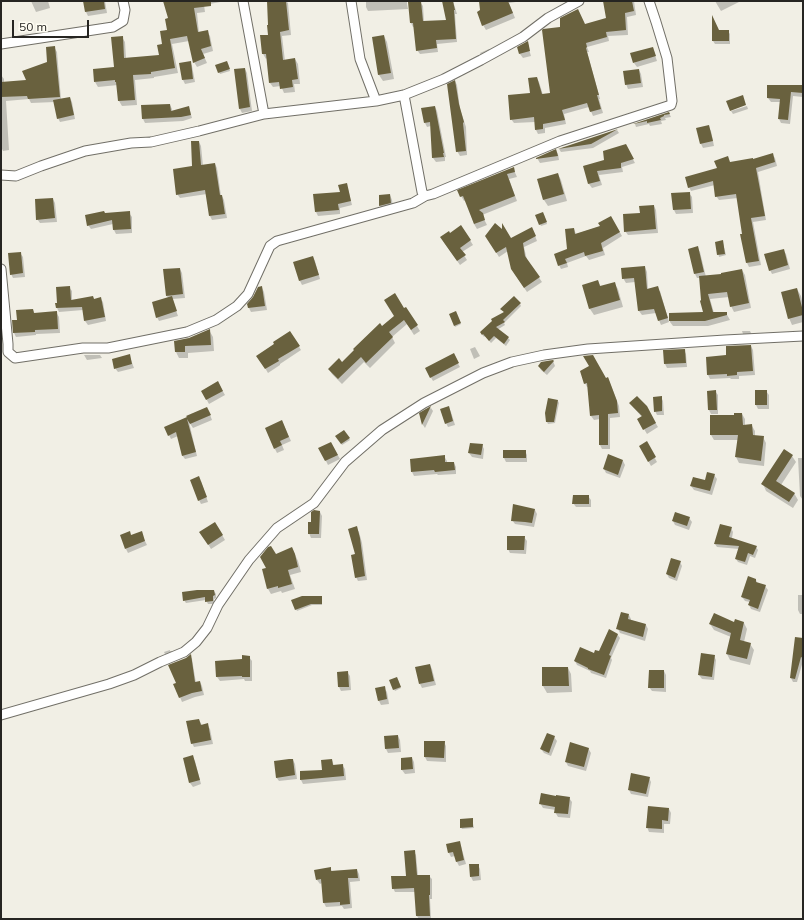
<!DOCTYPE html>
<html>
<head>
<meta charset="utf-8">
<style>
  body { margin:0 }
  #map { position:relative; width:804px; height:920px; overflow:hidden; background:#f1efe5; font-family:Mulish,sans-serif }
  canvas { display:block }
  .frame { position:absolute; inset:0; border:2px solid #262522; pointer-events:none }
  .scale { position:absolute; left:12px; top:20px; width:77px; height:18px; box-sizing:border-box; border:2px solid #262522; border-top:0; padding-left:5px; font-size:12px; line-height:14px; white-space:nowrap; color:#262522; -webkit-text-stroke:3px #fffdf3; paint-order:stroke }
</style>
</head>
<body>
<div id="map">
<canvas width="804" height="920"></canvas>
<div class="frame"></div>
<div class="scale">50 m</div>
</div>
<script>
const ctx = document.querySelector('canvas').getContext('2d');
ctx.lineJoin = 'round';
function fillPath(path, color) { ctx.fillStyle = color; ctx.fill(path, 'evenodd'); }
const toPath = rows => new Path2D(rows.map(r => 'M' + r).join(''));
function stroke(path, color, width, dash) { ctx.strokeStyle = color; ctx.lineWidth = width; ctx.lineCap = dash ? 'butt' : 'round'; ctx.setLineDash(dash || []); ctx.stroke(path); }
fillPath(toPath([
  [31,1,48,1,50,8,36,12],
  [84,1,105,1,107,13,88,16,86,12],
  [164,1,226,1,204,5,205,12,197,13,199,33,207,31,210,36,213,51,203,54,207,63,197,67,194,62,189,41,172,44,178,73,154,77,154,78,135,80,137,105,122,106,119,101,118,85,98,87,95,82,115,68,122,37,125,42,126,58,160,56,168,31,169,19],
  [264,1,286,1,288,3,291,35,282,36,285,61,295,59,298,64,300,84,294,84,295,92,284,93,281,86,273,87,270,83,267,58,266,59,263,54,269,36,270,26,268,1],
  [366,1,407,1,407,4,420,2,423,6,424,22,447,21,443,1,453,1,457,14,455,14,457,42,437,44,438,52,420,54,417,50,415,27,413,27,411,23,409,4,407,4,408,9,368,11,366,7],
  [480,1,523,1,509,3,515,18,486,30,483,25],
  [604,1,634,1,636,15,627,17,628,35,608,36,609,41,587,47,589,52,587,52,600,99,599,99,603,113,593,116,589,107,564,114,566,124,545,128,545,133,538,134,536,130,535,122,514,123,511,119,531,94,537,78,539,82,543,95,551,94,585,25,607,19],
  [715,1,741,1,721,11],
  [728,31,730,34,730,44,715,44,713,41],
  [384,36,387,42,394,79,383,81,379,75],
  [527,42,529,46,528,46,531,56,523,58,520,54,519,47],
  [54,47,57,52,61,99,70,98,72,102,75,119,60,122,58,118,55,102,31,103,29,99,6,101,9,150,3,151,1,147,1,75,4,79,4,83,27,81,48,62],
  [489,49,490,50,481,55,480,53],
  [654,52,657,61,637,67,634,63],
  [190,62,192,66,195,82,185,84,183,80],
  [228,64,230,71,220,74,219,72],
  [245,69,247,73,252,111,242,113,240,109],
  [639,70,641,74,643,87,628,89,626,84],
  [803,80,803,97,793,96,790,124,781,123,779,119,780,102,771,102,768,98,768,86,802,86],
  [455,81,457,85,460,109,466,127,467,155,460,156,457,151],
  [170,105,172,109,172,112,188,107,190,111,192,118,183,121,145,123,143,119,142,106],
  [747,106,748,109,733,114,731,111],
  [435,107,437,111,446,157,445,157,445,161,436,162,433,158,431,126,427,127,425,123,422,109],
  [669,113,671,117,665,118,666,120,661,121,662,124,650,126,649,124,636,127,635,124],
  [708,127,711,131,714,146,703,148,701,144,697,129],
  [617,130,619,133,593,148,561,152,559,149],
  [199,142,201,146,203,166,215,164,217,168,221,196,222,196,224,200,227,218,212,220,210,216,207,194,180,198,177,194,193,167],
  [625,145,635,163,622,167,623,172,599,175,602,185,592,188,589,184,584,166,605,161],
  [556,150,558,154,559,160,540,163,537,158],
  [772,154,775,158,777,166,758,172,766,220,753,222,761,265,749,267,747,263,742,235,743,235,738,198,719,200,716,196,715,185,691,191,689,187,718,169,730,163,753,160],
  [513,168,517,177,509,179,517,201,482,215,487,225,477,229,474,224,466,200,464,201,461,196],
  [558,174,561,180,567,201,548,206,544,200,538,179],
  [346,185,348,189,352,205,340,208,340,214,318,216,316,212,341,193],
  [689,193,692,197,693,213,676,214,674,210,672,194],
  [390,195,392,200,393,207,383,210,380,206,380,196],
  [53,199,55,203,57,222,40,223,37,219],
  [654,206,656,210,658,233,628,235,625,231,641,214],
  [129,213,132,217,132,233,116,234,114,230,113,224,91,229,88,225],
  [544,215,547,224,541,226,540,224],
  [611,217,622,236,603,248,605,255,589,260,586,256,567,263,568,267,561,269,559,265,569,250,574,229,576,234,601,226],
  [461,226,473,245,462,252,467,260,460,265,443,241],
  [534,233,537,241,524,247,527,260,542,282,527,292,514,273,508,251,499,257,486,236,511,239],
  [716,243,723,243,726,255,719,257],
  [698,248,700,252,706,277,722,275,742,270,745,275,751,308,734,312,731,306,729,297,710,299,714,313,726,313,730,320,708,326,673,326,670,322,670,314,705,313,700,278,697,278,695,274,689,250],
  [783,250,786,254,790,269,772,274,770,270],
  [20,253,23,257,25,277,13,278,11,274],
  [313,257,315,261,320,279,302,285,300,281,294,263],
  [645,267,647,272,648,290,660,291,669,322,661,325,656,313,642,315,639,311,635,282,626,283,623,278],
  [180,269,182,273,185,298,172,299,178,316,159,321,157,317,168,298,167,296],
  [598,281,601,287,614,283,618,289,623,307,594,315,590,309,583,286],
  [69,287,72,291,72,301,93,297,94,300,100,298,103,302,106,321,88,325,85,321,83,310,59,312,57,308,56,304],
  [262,288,264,292,267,310,251,312,249,308,248,304],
  [797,289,801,296,803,306,803,322,792,325,789,318],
  [520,304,521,306,504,323,505,325,497,330,508,338,510,340,506,346,496,338,491,343,485,336,484,337,481,333,504,312,503,311],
  [406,308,420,331,414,335,407,324,392,337,395,343,370,368,364,362,342,384,332,374,329,369,342,363,382,327],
  [33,310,35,314,56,312,59,317,60,333,36,334,36,335,16,337,14,333,18,321],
  [455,312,461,324,455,327,450,315],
  [209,330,213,337,214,351,188,353,188,358,179,358,176,352,189,339],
  [742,331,750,331,752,335,744,337],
  [290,332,301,350,280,364,280,365,268,373,258,356],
  [751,346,753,350,755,375,739,376,739,379,731,379,730,378,710,379,708,375,727,356],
  [475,347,480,356,474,359,470,349],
  [684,350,686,354,687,367,667,368,665,364,664,351],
  [84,355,100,355,102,358,87,360],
  [453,355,460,367,433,381,426,369],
  [129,356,131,360,134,368,118,372,115,368],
  [553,361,555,366,547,375,541,370,539,366],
  [608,378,619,406,620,417,610,418,610,449,602,449,600,445,600,419,594,420,591,416,588,387,587,387,585,383],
  [218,383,225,395,209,404,202,391],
  [715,391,718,395,718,414,711,414,709,410],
  [766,391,769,395,769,409,758,409,756,405],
  [661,397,663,401,664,415,657,415,655,411],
  [558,401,559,403,555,423,548,424,547,422,546,413],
  [631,403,646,407,658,427,647,434,638,419,642,417,633,407],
  [431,408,433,411,425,428,423,425,420,414],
  [449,408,451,412,455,425,448,427,446,423],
  [209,412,212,420,193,428,189,422,197,456,185,459,182,455,178,436,171,439,169,435,188,418],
  [742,414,745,419,745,426,752,426,755,431,755,436,763,437,766,443,764,466,739,463,736,457,738,440,714,440,711,435,711,416,735,416],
  [282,421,291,441,282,445,284,450,277,453,275,449],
  [344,431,350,440,342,445,337,436],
  [646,442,657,462,651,466,640,446],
  [331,443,340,459,328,465,320,449],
  [471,444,482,445,484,449,483,459,472,457,469,453],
  [504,451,525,451,527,455,527,462,506,462,504,458],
  [444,456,447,461,447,463,454,463,456,467,456,474,438,475,437,474,414,476,412,472],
  [792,456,796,462,781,485,794,493,798,500,793,508,766,491,763,484],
  [798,458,803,458,803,500,800,496],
  [623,461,625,465,620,478,606,473,604,469],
  [714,475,717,479,712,495,694,490,691,486,706,482],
  [201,481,208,502,201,504,199,500],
  [588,496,591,500,591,507,576,507,573,503],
  [535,510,537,514,534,527,515,524,512,520],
  [320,512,322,516,321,538,311,538,309,533,312,523],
  [689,518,692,522,689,530,675,525,673,521],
  [215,523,225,540,211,549,201,532],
  [356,528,359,532,362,543,367,580,358,581,356,577,357,555],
  [731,528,733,532,732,538,756,547,758,550,755,558,750,556,747,565,738,562,736,559,739,549,717,547,715,544],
  [141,533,147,545,128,553,126,549,131,536],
  [524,537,527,541,526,554,510,553,508,549],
  [292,548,298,561,301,572,290,575,295,589,282,593,281,591,271,594,268,589,263,569,267,568],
  [672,559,680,562,682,566,677,581,669,578,667,574],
  [756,580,758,584,765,586,768,590,760,612,751,609,749,605,750,602,745,601,742,597],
  [214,591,216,594,216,598,214,599,214,604,208,604,206,600,186,603,184,600],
  [798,595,803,595,803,614,800,614,798,610],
  [321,597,322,598,322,605,312,605,297,611,296,609],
  [629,615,631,619,631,620,646,625,648,629,645,641,620,633,618,629],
  [735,623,744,623,747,629,744,642,750,644,754,650,750,665,730,660,727,654,731,637,714,630,710,624],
  [617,634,620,638,611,658,612,660,606,678,591,673,590,671,577,665,575,661,600,653],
  [803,639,803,661,797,682,793,682,791,678],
  [170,650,170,651,173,651,175,654,167,658,164,652],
  [190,656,192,659,196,683,200,682,202,686,204,695,195,697,182,702,175,685,177,684,187,658],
  [714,656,716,660,714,680,702,679,699,675],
  [249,657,252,661,252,681,245,681,244,679,220,681,217,677,216,661,243,660],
  [430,665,432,669,436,685,422,688,420,684],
  [543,668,568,668,571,674,572,692,547,693,543,686],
  [664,671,666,675,666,692,652,691,649,687],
  [347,672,350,676,351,690,341,691,339,687],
  [398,680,401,688,395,691,394,689],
  [384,688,387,692,389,704,381,705,379,701,376,689],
  [199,720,202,725,207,724,210,729,213,744,194,747,192,743],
  [398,736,400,740,401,752,388,753,386,749],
  [554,737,557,741,551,756,544,753,541,749],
  [425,742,444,742,446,746,446,762,427,761,425,757],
  [588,748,591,753,586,771,568,766,566,762],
  [192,757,195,761,201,784,193,787,190,783,184,759],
  [412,758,414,762,415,773,405,774,402,770,402,759],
  [293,760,295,764,297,779,279,781,276,777],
  [332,760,334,766,342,765,345,769,346,780,303,784,301,780,301,772,323,771],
  [649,778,651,782,648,797,631,794,629,790],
  [569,798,572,802,570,818,558,817,555,812,556,810,543,808,540,803],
  [669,809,671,813,670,824,664,824,664,833,649,832,647,827],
  [472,819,474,828,462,829,461,827],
  [459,842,461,846,466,864,459,866,457,862,455,856,451,857,449,853],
  [414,852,416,855,418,876,429,876,432,879,432,899,430,899,431,919,419,919,417,916,415,892,395,892,393,888,407,877],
  [478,865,480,869,481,880,473,881,471,877],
  [330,868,332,871,357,870,359,874,360,881,350,882,352,908,344,909,342,906,326,907,324,903,322,883,320,884,317,880]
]), '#0003');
fillPath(toPath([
  [83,1,104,1,105,9,85,12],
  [163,1,211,1,211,6,194,8,198,32,208,30,211,46,201,49,205,58,193,63,187,36,170,39,175,68,151,72,151,74,133,75,135,100,118,101,116,82,115,82,115,80,94,82,93,69,114,67,111,37,123,36,124,58,159,55,157,45,162,44,160,31,167,30,165,19,168,18],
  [267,1,286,1,289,30,280,32,283,60,295,58,298,79,292,80,293,87,280,89,279,82,269,83,266,54,262,54,260,35,268,35,267,25,268,25],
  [421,1,423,21,446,20,442,1,453,1,455,10,454,10,456,39,436,40,437,48,416,51,413,23,410,23,408,2],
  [479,1,508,1,513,13,482,26,477,12,480,10],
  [603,1,632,1,634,11,625,13,626,30,606,32,607,37,586,43,587,47,586,48,599,95,597,95,601,109,590,112,587,103,562,110,565,120,543,124,543,129,535,130,534,117,510,120,508,95,530,93,528,78,537,77,542,94,550,93,542,30,543,29,560,27,560,18,578,9,585,24,606,18],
  [712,15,719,30,729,30,729,41,712,41],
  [384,35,391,73,378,75,372,37],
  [528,41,530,51,519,54,517,47],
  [55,46,60,97,28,99,27,96,1,97,1,82,26,80,22,71,47,62,46,47],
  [653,47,656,56,633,63,630,53],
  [191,61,193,79,182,80,179,63],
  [227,61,230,69,218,73,215,65],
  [245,68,250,107,239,109,234,69],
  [639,69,641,83,625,85,623,71],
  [455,80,459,104,464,122,463,123,466,151,456,152,447,84],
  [767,85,803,85,803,93,791,92,788,120,778,119,780,99,767,98],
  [743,95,746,105,730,111,726,101],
  [70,97,74,115,57,119,53,100],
  [170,104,171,111,189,106,191,115,181,117,142,119,141,105],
  [435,106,444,153,443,153,444,157,432,158,430,122,424,123,421,108],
  [669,112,670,114,664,115,664,116,660,118,661,120,647,123,647,121,634,124,633,124],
  [709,125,713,141,700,144,696,128],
  [618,129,591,144,558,149],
  [191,141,199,141,201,165,215,163,220,195,222,195,225,214,209,216,205,190,176,195,173,169,192,166],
  [626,144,634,159,621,163,621,168,597,171,600,181,588,184,583,166,604,160,603,151],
  [556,149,558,156,536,159,536,158],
  [773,153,775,162,756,168,765,216,751,218,759,261,746,263,740,234,742,234,736,194,715,197,713,181,688,188,685,177,717,168,714,161,728,156,730,162,753,158,753,159],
  [514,167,515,172,507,174,515,196,479,210,483,213,485,220,474,224,463,196,460,197,457,190],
  [558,173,564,194,543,200,537,179],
  [347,183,351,201,338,204,339,210,315,212,313,194,340,192,338,185],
  [690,192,691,209,673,210,671,193],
  [390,194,391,203,379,206,379,195],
  [53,198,55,218,36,220,35,199],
  [654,205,656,229,624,232,623,214,640,213,639,206],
  [104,211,105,213,130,211,131,229,113,230,112,220,87,226,85,215],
  [543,212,547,222,539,225,535,215],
  [611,216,620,232,601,243,603,251,585,256,584,252,565,259,567,263,558,266,554,254,567,249,565,229,574,228,575,234,600,226,598,223],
  [495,223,502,229,502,223,511,238,532,227,536,236,523,243,525,256,540,277,524,288,511,269,506,247,496,253,485,236],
  [461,225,471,240,460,248,466,255,457,261,440,237,449,231,450,233],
  [723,240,725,254,717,255,715,242],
  [698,246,704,272,694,274,688,249],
  [784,249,788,265,769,271,764,254],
  [21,252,23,273,10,275,8,253],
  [313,256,319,275,299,281,293,262],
  [645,266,647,289,658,286,668,318,658,321,654,309,638,311,634,278,622,279,621,268],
  [180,268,183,294,166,296,163,269],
  [742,269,749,303,730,307,727,292,708,294,713,312,727,312,727,315,705,321,669,321,669,313,703,312,700,301,701,300,699,276,721,274,721,273],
  [598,280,600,286,615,282,620,300,589,309,582,285],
  [70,286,71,300,93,296,94,299,101,297,105,317,84,321,82,307,56,308,55,303,57,303,56,287],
  [262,286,265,306,248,308,247,304,253,297,258,287],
  [797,288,803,311,803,315,788,319,781,292],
  [395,293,404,308,406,307,418,325,411,330,404,320,389,332,393,337,366,363,361,357,338,379,328,369,339,358,342,362,354,350,353,349,380,323,382,326,394,316,384,300],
  [172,296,177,311,156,318,152,302],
  [514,296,521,303,503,320,505,322,496,327,509,337,504,344,494,336,489,341,483,334,482,335,480,332,492,321,491,319,504,312,500,309],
  [33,309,34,313,57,311,58,329,35,330,35,332,13,333,12,320,17,320,16,310],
  [456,311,461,323,454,326,449,314],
  [210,329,211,345,185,346,185,352,175,352,174,341,189,338],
  [290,331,300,346,278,359,279,361,265,369,256,356,274,344,273,342],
  [751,345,753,371,737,372,737,375,727,376,727,374,707,375,706,357,726,355,726,346],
  [685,349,686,363,664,364,663,350],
  [454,353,459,363,430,378,425,368],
  [130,354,132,364,114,369,112,359],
  [593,355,606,378,608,377,617,401,618,413,608,414,608,445,599,445,599,415,590,416,587,383,584,384,580,371,589,366,583,356],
  [553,360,554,361,544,372,538,366,541,362],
  [218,381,223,391,206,400,201,391],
  [716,390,717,410,708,410,707,391],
  [755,390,767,390,767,405,755,405],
  [637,396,647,406,656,423,643,430,637,419,642,416,629,403],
  [662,396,662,411,654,412,653,397],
  [548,398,558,400,554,422,546,422,545,413],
  [431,406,422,425,419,413],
  [449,406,453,421,445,424,440,409],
  [207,407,211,415,190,424,187,419,196,452,182,456,176,432,168,436,164,427,187,417,186,416],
  [734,413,742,413,743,425,752,424,753,435,764,436,761,461,735,457,738,435,710,435,710,415,734,415],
  [282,420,289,437,280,441,282,445,274,449,265,428],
  [344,430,350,438,341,444,335,436],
  [647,441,656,457,648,462,639,446],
  [331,442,338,455,325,461,318,448],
  [470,443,483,444,481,455,468,453],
  [784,449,793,455,776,481,795,493,789,502,761,484],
  [503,450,526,450,526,458,503,458],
  [608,454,623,460,618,475,603,469],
  [445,455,445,462,454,462,455,470,435,472,434,470,411,472,410,459],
  [707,472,715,474,710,491,690,486,693,477,705,480],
  [199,476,207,497,198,501,190,480],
  [573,495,589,495,589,504,572,504],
  [513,504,535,509,532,523,525,522,511,521],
  [314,510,320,511,319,534,308,534,308,522,311,522,311,512],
  [675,512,690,517,687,526,672,521],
  [215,522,223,535,208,545,199,532],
  [720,524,732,527,729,537,757,546,753,555,748,553,745,562,735,559,739,546,714,544],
  [357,526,360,538,365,576,355,578,351,555,355,554,348,529],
  [130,531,131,535,142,531,145,541,125,549,120,535],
  [507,536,525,536,524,550,507,550],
  [271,546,276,554,292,547,295,554,298,567,288,570,292,584,278,588,278,586,267,589,262,569,266,568,260,557,268,547],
  [671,558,681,561,675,578,666,574],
  [748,576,756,579,756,582,766,585,758,609,748,605,750,600,741,597],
  [197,590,214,590,215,595,213,596,213,601,205,602,205,597,183,601,182,592],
  [302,596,322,596,322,604,311,604,295,610,291,600],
  [621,612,629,614,628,619,646,624,643,637,616,629],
  [714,613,734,622,735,619,744,622,740,640,751,643,747,659,726,654,731,633,709,624],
  [609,629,618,634,609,655,611,656,604,675,588,669,588,668,574,661,580,647,594,653,595,650,599,651],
  [795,637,803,638,803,658,801,657,795,679,790,678],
  [701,653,715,655,712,677,698,675],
  [191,654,195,682,200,681,202,691,192,693,179,698,173,684,176,683,168,665,186,658],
  [242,655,250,656,250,677,242,677,242,676,216,677,215,661,242,659],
  [430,664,434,681,419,684,415,667],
  [542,667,568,667,569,686,542,686],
  [649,670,664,670,664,688,648,688],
  [348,671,349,687,338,687,337,672],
  [397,677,401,687,393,690,389,680],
  [385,686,387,699,378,701,375,688],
  [199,719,201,725,208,723,211,740,191,744,186,721],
  [547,733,555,736,549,753,540,749],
  [398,735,399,748,385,749,384,736],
  [424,741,445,741,444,758,424,757],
  [570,742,589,748,584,767,565,762],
  [193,755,200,780,189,783,183,758],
  [412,757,413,769,401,770,401,758],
  [289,759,293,759,295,775,276,778,274,761],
  [332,759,333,765,343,764,344,776,300,780,300,771,322,770,321,760],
  [631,773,650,777,646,794,628,790],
  [541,793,556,796,556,795,570,797,568,814,554,813,555,807,539,804],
  [648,806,669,808,668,821,662,820,662,829,646,828],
  [473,818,473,827,460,828,460,819],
  [460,841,464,860,456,862,453,852,448,853,446,844],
  [415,850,417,875,430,875,430,895,429,895,430,916,416,916,414,888,392,889,391,876,406,876,404,851],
  [469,864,479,864,479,876,470,877],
  [331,867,331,871,357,869,358,878,348,878,350,904,340,905,340,902,323,903,321,879,316,880,314,870]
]), '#69613e');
const minor = toPath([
  [243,1,264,114],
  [351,1,360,59,376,101],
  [1,44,113,27,123,21,125,10,123,1],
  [1,175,16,176,41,166,85,151,131,143,151,142,199,131,264,114,376,101,404,95,444,79,481,60,523,37,548,18,579,1],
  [425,196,433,194,560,141,671,105,672,101,667,58,656,22,649,1],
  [1,269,8,344,8,352,15,358,83,348,108,348,187,332,216,320,237,306,248,294,270,246,277,241,413,203,425,196,422,192,404,95],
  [1,715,109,684,134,675,160,662,184,652,196,642,207,628,218,605,249,560,277,528,314,503,345,462,382,430,424,403,483,373,512,362,544,355,588,349,725,340,803,336]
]);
stroke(minor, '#716f67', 11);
stroke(minor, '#fff', 9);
</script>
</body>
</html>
